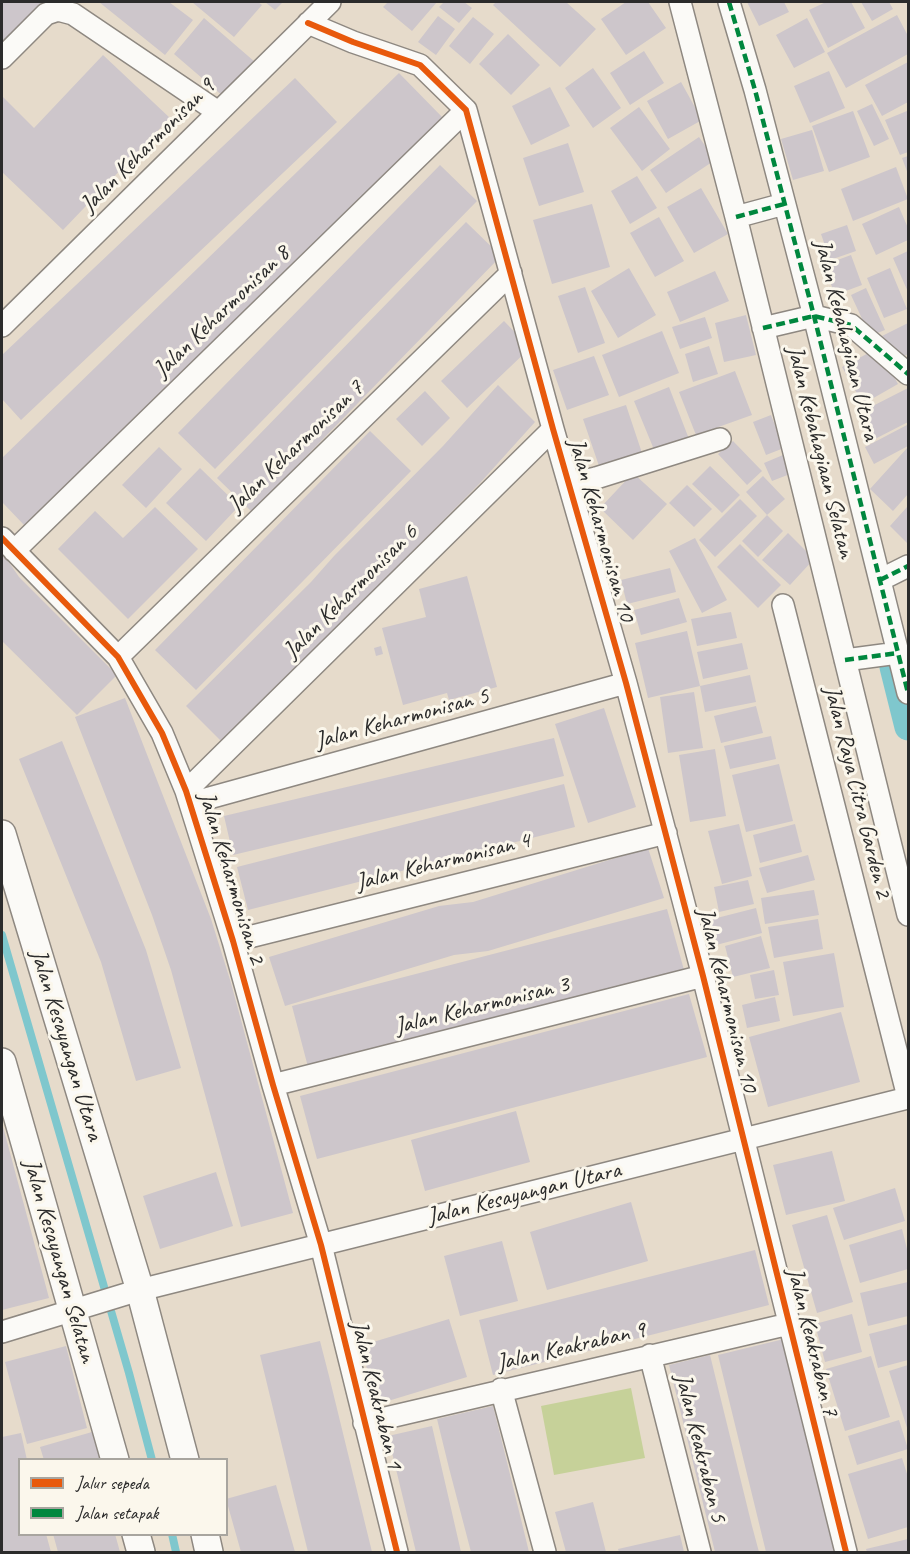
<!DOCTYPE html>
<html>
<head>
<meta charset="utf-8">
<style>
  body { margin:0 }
  #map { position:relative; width:910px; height:1554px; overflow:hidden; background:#e6dbcb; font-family:Caveat,sans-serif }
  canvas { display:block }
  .frame { position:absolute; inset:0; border:3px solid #2b2b2b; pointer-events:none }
  .legend { position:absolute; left:18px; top:1458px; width:210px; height:78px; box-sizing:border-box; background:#fbf7ec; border:2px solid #a8a59f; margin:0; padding:8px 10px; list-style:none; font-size:18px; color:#2b2b2b }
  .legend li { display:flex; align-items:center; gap:12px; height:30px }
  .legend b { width:30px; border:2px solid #a8a59f }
</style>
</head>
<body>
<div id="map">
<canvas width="910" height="1554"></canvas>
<div class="frame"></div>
<ul class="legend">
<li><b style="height:8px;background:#e8590c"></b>Jalur sepeda</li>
<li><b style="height:8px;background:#00873e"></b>Jalan setapak</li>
</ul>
</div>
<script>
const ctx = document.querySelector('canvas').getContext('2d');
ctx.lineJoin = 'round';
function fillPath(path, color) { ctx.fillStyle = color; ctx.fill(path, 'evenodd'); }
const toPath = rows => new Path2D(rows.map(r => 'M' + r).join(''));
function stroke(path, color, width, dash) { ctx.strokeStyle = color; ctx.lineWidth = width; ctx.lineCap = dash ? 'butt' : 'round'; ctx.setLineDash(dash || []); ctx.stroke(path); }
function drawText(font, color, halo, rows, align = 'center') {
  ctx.font = font + ' Caveat,sans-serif'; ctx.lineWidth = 6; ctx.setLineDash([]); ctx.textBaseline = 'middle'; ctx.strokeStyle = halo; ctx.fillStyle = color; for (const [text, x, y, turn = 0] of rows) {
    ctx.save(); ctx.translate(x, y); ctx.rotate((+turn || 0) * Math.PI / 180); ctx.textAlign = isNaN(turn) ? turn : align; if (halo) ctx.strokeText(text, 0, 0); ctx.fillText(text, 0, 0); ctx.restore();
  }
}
fillPath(toPath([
  [631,1388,645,1458,554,1475,541,1406]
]), '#c6d199');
stroke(toPath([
  [2,935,129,1373,152,1460],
  [172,1534,176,1552]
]), '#7fc7cd', 8);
stroke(toPath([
  [893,667,908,727]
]), '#7fc7cd', 27);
fillPath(toPath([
  [2,2,46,2,26,25,2,47],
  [99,2,169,2,193,20,165,55],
  [192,2,258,2,262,5,234,37],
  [265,2,283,2,275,10],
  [388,2,437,2,412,31,383,7],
  [444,2,464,2,472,8,459,23,439,7],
  [496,2,566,2,596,29,560,67,493,5],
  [626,2,648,2,666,28,626,55,601,19],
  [747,2,784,2,789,12,759,26],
  [826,2,851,2,865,28,828,48,809,10],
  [861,2,889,2,893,9,872,21],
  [897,15,908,36,908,54,846,88,827,53],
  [438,16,455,29,436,55,418,42],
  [473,17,494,34,470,64,449,46],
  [204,18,255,62,224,97,174,54],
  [807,18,825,52,794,68,776,35],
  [508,34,540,65,511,95,479,64],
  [644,51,664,83,630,105,610,73],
  [103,55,170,118,63,230,2,172,2,96,34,128],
  [908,62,908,102,882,116,865,85],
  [593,68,621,108,593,128,565,88],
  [829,71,845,108,810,123,794,86],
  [399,73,444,119,24,525,2,502,2,458],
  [295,78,337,122,21,420,2,399,2,355],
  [681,82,702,120,668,139,647,101],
  [550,87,570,126,531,145,512,106],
  [872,104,889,139,874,146,857,111],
  [639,107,670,149,642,171,610,128],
  [853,111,870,157,829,172,812,126],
  [907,111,908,152,900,155,885,120],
  [812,130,824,171,793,180,781,139],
  [699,137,715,160,666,193,650,170],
  [568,143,584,192,539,206,523,158],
  [908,156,908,174,902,158],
  [440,165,477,201,215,469,178,433],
  [896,167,908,199,853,221,841,189],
  [637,176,657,208,630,224,611,191],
  [701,188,728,234,694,253,667,207],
  [592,204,610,267,552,284,533,220],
  [899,207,908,228,908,240,876,255,862,224],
  [659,217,684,261,655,277,630,233],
  [466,222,501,256,252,512,217,478],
  [847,225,856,251,830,260,821,234],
  [908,251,908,292,893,258],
  [851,255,862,285,835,295,824,265],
  [629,268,656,315,618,338,591,291],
  [890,268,907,309,884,318,867,278],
  [715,271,729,301,680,322,667,292],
  [585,287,605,343,578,353,558,296],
  [866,288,885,330,870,336,851,295],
  [746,315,756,355,724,362,715,323],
  [705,317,712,338,680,349,672,327],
  [504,321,530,348,467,408,441,381],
  [908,323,908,354,896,361,882,336],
  [662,331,679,373,619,397,602,355],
  [709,346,718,374,693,382,685,354],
  [878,348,898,384,863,404,842,367],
  [594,356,609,395,567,410,553,370],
  [735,371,752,415,696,435,679,392],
  [498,385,535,422,480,483,223,743,186,706,311,582,334,556,443,446],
  [669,387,689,439,655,452,634,401],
  [908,388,908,422,873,440,859,413],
  [425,391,450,418,422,446,396,419],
  [626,405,642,453,599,466,583,419],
  [771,415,784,448,766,455,753,422],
  [907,425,908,446,874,464,865,447],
  [370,431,411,471,196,690,155,650],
  [733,441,762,471,747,485,718,454],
  [159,447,182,469,146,508,122,485],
  [908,447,908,494,893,511,870,489],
  [783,455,790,474,772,481,764,463],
  [710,466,740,495,722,513,692,484],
  [200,468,239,506,206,541,166,503],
  [633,473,667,504,633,540,600,508],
  [763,476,785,499,767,515,783,531,758,557,742,541,767,515,746,492],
  [687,485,712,509,694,527,669,503],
  [740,499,757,516,715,557,699,540],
  [155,507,198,549,128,619,58,549,95,511,123,538],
  [907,507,908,508,908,544,890,526],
  [788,533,814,559,790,585,762,560],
  [695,538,727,600,702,613,669,551],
  [740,544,781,585,758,608,717,567],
  [2,552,19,577,117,675,77,715,2,641],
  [670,568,676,592,627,604,621,580],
  [467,576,497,687,449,700,447,693,403,705,382,628,426,617,419,589],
  [679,598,687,622,641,635,634,610],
  [731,612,737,638,697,646,691,619],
  [687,631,700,686,648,698,635,643],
  [742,643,748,669,703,679,697,652],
  [381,646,383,654,376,656,374,648],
  [750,675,756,702,705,712,700,686],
  [694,692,703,748,668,753,660,697],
  [125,698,211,919,231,983,293,1213,241,1227,171,970,152,915,75,717],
  [756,706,763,733,721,743,714,716],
  [604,708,636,807,588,823,555,724],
  [771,736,776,759,730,769,724,746],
  [554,738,564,776,233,855,224,816],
  [62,741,146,950,181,1068,136,1081,101,962,19,759],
  [715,749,726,816,690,822,679,755],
  [779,764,793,821,746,832,732,775],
  [564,784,575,827,248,910,237,867],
  [739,824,752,876,722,884,708,831],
  [795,824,802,852,760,863,753,835],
  [648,848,664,898,488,951,454,955,285,1006,269,957,439,906,473,902],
  [808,855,815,880,767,893,759,868],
  [748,880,754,904,719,912,714,887],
  [814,890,819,915,765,924,761,898],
  [756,908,762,933,716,945,709,920],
  [667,909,684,970,308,1067,292,1006],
  [818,919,823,949,774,958,768,927],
  [761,936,770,968,733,977,725,946],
  [834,953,844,1007,793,1016,783,962],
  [774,970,779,995,755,999,750,975],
  [689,994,707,1057,317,1159,300,1096],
  [775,997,780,1021,747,1028,742,1005],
  [841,1012,860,1082,768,1107,749,1037],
  [516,1111,530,1162,425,1191,411,1140],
  [2,1123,49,1298,2,1310],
  [832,1151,845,1201,786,1215,773,1165],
  [216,1172,233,1226,160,1249,143,1196],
  [895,1188,905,1221,844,1240,833,1208],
  [631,1202,648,1261,547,1290,530,1232],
  [827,1215,853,1302,817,1313,792,1225],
  [902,1229,908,1253,908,1269,860,1283,849,1245],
  [502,1241,518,1301,460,1316,444,1256],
  [755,1250,769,1305,493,1375,479,1320],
  [908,1282,908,1316,868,1326,860,1293],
  [852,1314,862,1352,825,1362,815,1324],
  [449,1319,467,1377,378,1404,360,1346],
  [908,1324,908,1360,878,1368,869,1334],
  [784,1339,835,1552,766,1552,718,1355],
  [320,1341,329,1376,372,1552,308,1552,299,1516,260,1355],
  [66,1346,87,1428,27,1444,5,1362],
  [710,1355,752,1526,759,1552,715,1552,669,1365],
  [871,1356,890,1417,845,1431,826,1369],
  [908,1365,908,1431,889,1371],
  [493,1406,505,1454,529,1552,471,1552,449,1468,437,1419],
  [899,1420,908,1449,857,1465,848,1436],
  [432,1426,450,1504,461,1552,416,1552,388,1436],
  [92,1432,101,1460,44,1460,40,1447],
  [21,1433,27,1460,20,1460,20,1534,46,1534,51,1552,2,1552,2,1437],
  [902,1458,908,1477,908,1527,868,1539,848,1474],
  [276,1485,295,1552,241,1552,226,1499],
  [593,1502,606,1552,566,1552,555,1512],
  [53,1534,115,1534,120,1552,58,1552],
  [680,1535,684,1552,619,1552,618,1549],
  [908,1539,908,1552,867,1552,866,1549]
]), '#cdc6cb');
const minor = toPath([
  [680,2,736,217,908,915],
  [729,2,755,90,814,316,908,693],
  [308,23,353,42,420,65,466,110,553,429,626,683,703,976,846,1552],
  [2,58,46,14,58,10,73,14,218,112],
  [736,217,784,204],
  [2,326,330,2],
  [763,328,814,316,851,325,908,374],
  [570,484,596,478,720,439],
  [2,538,118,657,162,733,186,791,233,941,273,1085,321,1245,397,1552],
  [14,551,466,110],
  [880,580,908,566],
  [783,605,908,1097],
  [118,657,511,273],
  [845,660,898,653],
  [186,791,553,429],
  [191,803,626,683],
  [233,941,666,833],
  [273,1085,703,976],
  [2,1332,136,1291,908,1098],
  [650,1355,700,1552],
  [501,1389,545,1552],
  [364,1423,789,1324]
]);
const tertiary = toPath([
  [2,834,140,1290,185,1460],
  [2,1062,115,1460],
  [136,1534,141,1552],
  [205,1534,209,1552]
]);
stroke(minor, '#8e8881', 24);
stroke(tertiary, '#8e8881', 30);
stroke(minor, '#fbfaf7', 21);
stroke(tertiary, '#fbfaf7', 27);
stroke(toPath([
  [729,2,755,90,814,316,908,693],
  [736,217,784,204],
  [763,328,814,316,851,325,908,374],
  [880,580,908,566],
  [845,660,898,653]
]), '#00873e', 4.5, [9, 4.5]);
stroke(toPath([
  [308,23,353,42,420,65,466,110,553,429,626,683,703,976,846,1552],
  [2,538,118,657,162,733,186,791,233,941,273,1085,321,1245,397,1552]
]), '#e8590c', 6);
drawText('24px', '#2b2b2b', '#fbf7ec', [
  ["Jalan Keharmonisan 9",148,146,-45],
  ["Jalan Keharmonisan 8",222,312,-44],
  ["Jalan Kebahagiaan Utara",846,340,76],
  ["Jalan Keharmonisan 7",296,447,-44],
  ["Jalan Kebahagiaan Selatan",820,452,76],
  ["Jalan Keharmonisan 10",601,530,74],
  ["Jalan Keharmonisan 6",351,592,-45],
  ["Jalan Keharmonisan 5",402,719,-15],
  ["Jalan Raya Citra Garden 2",857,792,76],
  ["Jalan Keharmonisan 4",443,862,-14],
  ["Jalan Keharmonisan 2",231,878,73],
  ["Jalan Keharmonisan 10",727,1000,76],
  ["Jalan Keharmonisan 3",482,1006,-14],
  ["Jalan Kesayangan Utara",66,1045,73],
  ["Jalan Kesayangan Utara",524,1194,-14],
  ["Jalan Kesayangan Selatan",59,1261,74],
  ["Jalan Keakraban 7",812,1342,76],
  ["Jalan Keakraban 9",571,1347,-13],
  ["Jalan Keakraban 1",376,1395,76],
  ["Jalan Keakraban 5",700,1448,76]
]);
</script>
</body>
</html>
